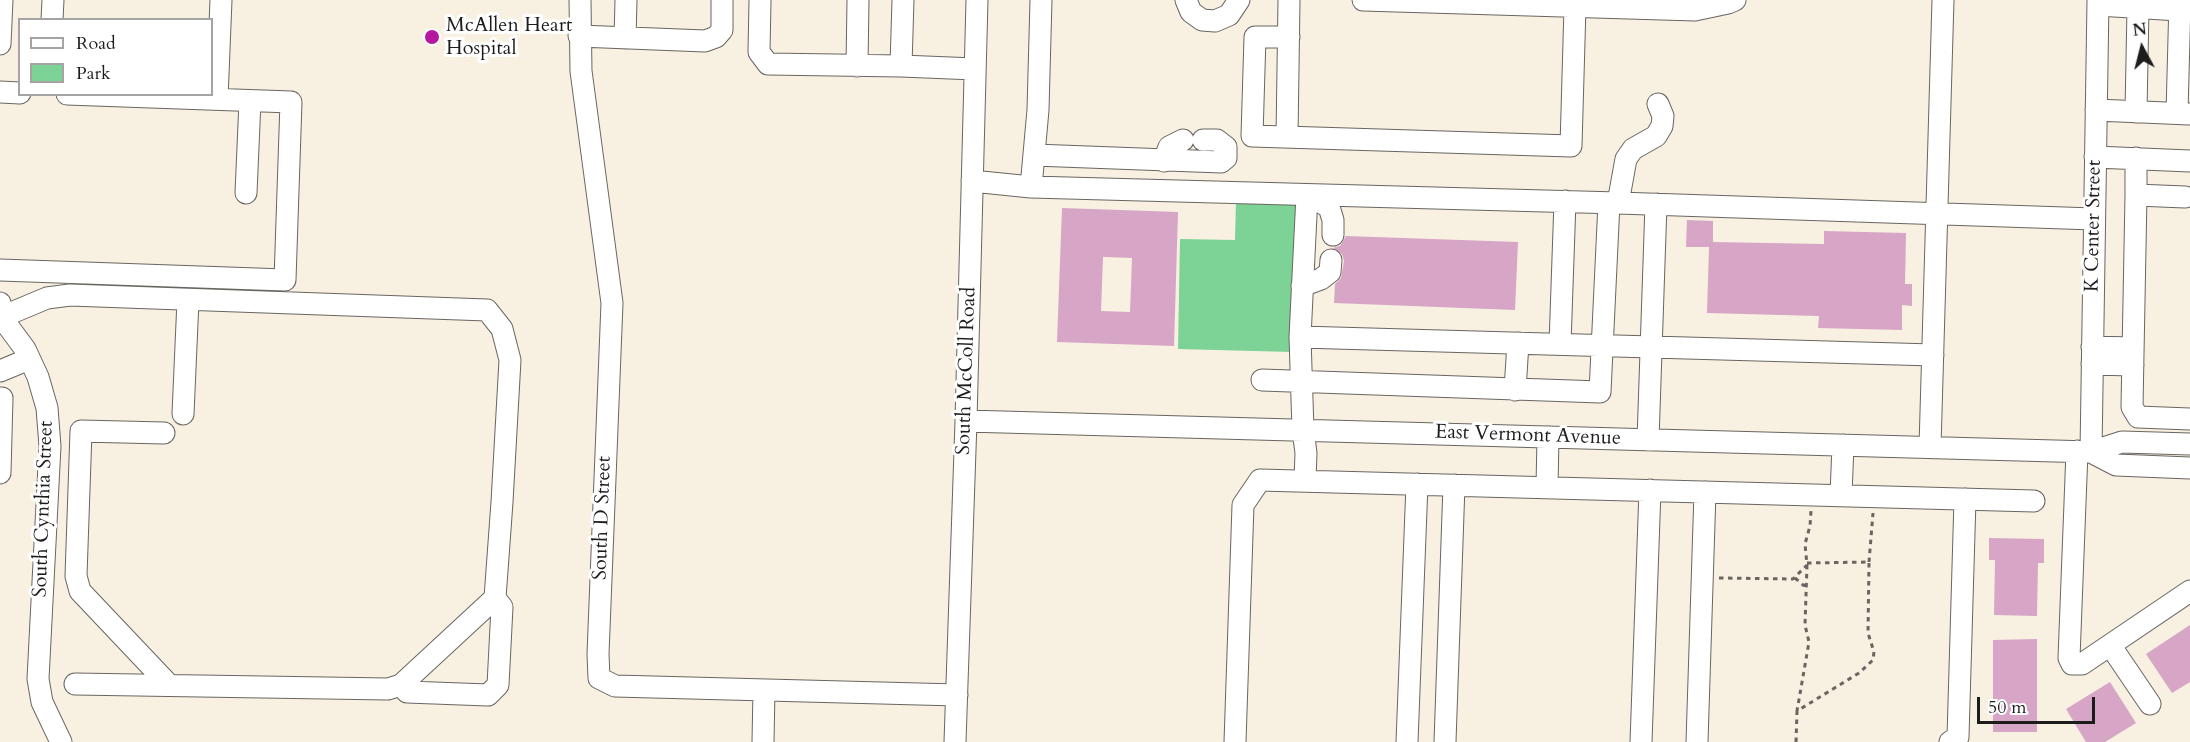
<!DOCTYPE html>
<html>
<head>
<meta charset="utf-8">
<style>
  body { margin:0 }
  #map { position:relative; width:2190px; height:742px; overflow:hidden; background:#f8f0e1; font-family:Cardo,serif }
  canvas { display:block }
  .legend { position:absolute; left:18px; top:18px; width:195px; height:78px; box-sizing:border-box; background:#fff; border:2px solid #a4a4a4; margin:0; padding:8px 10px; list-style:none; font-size:18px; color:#1c1c1c }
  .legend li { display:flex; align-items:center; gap:12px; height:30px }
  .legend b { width:30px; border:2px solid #a4a4a4 }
  .north { position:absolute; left:2112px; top:18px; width:60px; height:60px; -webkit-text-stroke:4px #fff; paint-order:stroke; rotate:353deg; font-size:16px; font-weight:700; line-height:24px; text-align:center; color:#1c1c1c }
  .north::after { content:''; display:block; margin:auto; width:21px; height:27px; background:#1c1c1c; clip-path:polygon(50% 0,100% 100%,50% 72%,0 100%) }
  .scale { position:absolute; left:1977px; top:697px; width:118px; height:27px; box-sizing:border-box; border:3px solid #1c1c1c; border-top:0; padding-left:8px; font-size:18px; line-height:21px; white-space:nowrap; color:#1c1c1c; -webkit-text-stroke:4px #fff; paint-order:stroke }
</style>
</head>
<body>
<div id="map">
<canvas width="2190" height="742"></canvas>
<ul class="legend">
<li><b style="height:8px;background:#fff"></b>Road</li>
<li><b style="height:16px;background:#7dd296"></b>Park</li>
</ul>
<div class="north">N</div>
<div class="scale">50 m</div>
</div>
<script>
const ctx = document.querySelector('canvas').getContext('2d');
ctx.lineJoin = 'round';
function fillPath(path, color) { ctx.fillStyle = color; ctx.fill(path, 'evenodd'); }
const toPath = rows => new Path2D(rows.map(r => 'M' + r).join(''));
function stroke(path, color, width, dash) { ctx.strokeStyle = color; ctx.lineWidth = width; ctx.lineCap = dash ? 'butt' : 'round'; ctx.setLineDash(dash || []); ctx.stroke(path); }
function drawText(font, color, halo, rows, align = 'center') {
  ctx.font = font + ' Cardo,serif'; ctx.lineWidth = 6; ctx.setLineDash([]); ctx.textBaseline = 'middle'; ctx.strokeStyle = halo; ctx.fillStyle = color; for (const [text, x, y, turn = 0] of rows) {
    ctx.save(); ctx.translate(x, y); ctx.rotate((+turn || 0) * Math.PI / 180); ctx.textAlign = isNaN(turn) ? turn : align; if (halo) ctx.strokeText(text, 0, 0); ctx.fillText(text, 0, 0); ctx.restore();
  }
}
fillPath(toPath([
  [1236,200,1299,201,1292,352,1178,349,1180,239,1235,240]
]), '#7dd296');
fillPath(toPath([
  [1062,208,1178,212,1174,346,1057,342],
  [1103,257,1132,258,1130,312,1101,311],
  [1687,220,1713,221,1713,242,1824,244,1824,231,1906,233,1905,284,1912,284,1912,306,1902,305,1902,330,1818,328,1819,316,1707,313,1709,247,1686,247],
  [1346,236,1518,242,1515,310,1334,303,1335,284,1341,278,1344,261,1342,254,1333,248,1340,246],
  [1989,538,2044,539,2044,563,2038,563,2037,616,1994,615,1995,560,1989,560],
  [2190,625,2190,682,2172,693,2146,654],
  [2037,639,2037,732,1993,732,1993,640],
  [2110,682,2136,723,2105,742,2086,742,2066,709]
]), '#d7a5c6');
const minor = toPath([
  [580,0,581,71,612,303,598,654,599,678,615,686,957,695],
  [760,0,759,52,768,64,901,66],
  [903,0,901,66,975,69],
  [1186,0,1191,12,1202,20,1215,21,1229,15,1239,0],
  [1363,0,1695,10,1728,3,1735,0],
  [2098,5,2179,10],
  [52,20,53,0],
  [579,36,705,41,716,37,722,30,722,0],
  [1289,37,1255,37,1252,136,1571,146,1575,7],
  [625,38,626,0],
  [0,44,2,0],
  [857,66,858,0],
  [0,92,20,93],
  [217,99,221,0],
  [2096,110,2189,114],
  [2136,112,2138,8],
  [2177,113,2180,0],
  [1287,137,1289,0],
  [1034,155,1221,162,1226,158,1226,147,1217,140,1203,140],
  [2095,157,2190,161],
  [2136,158,2136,195,2185,197],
  [1164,161,1169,147,1183,140],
  [972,181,1031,187,1618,203,2094,219],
  [1031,187,1038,110,1041,0],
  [246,193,250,101],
  [1307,195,1329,207,1333,220,1333,235],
  [2136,195,2132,407,2138,417,2190,419],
  [1618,203,1626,159,1633,149,1656,136,1662,126,1663,116,1658,104],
  [0,270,285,280,291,102,67,94],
  [1302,286,1321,279,1330,272,1331,260],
  [0,303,5,322,25,349,38,377,47,408,50,446,38,679,42,702,61,742],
  [4,316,47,298,70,295,487,310,502,329,510,360,502,502,495,598,502,607,498,685,488,695,407,692,401,685,495,598],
  [1300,337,1933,355],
  [1560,344,1565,201],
  [2092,347,2133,348],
  [2092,364,2133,365],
  [0,371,29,359],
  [1262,380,1600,392,1609,203],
  [1515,390,1518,343],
  [0,398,2,398,0,473],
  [183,414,188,300],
  [966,421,2091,452,2122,442,2190,444],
  [164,433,81,431,76,576,80,591,169,685],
  [1648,440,1656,204],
  [1930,447,1943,0],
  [2077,451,2069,658,2072,664,2082,664,2190,591],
  [2091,452,2098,0],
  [2091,452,2116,465,2190,468],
  [1305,479,1306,453,1303,430,1300,337,1307,195],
  [1547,487,1548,437],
  [1841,495,1843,445],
  [2110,645,2150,704],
  [75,684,388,689,401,685],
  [763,742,764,690],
  [955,742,966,421,977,0],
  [1235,742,1243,505,1260,480,2034,501],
  [1407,742,1417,484],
  [1445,742,1454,485],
  [1641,742,1650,490],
  [1697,742,1705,492],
  [1950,742,1958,737,1965,499]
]);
stroke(minor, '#696661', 23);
stroke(toPath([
  [1869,562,1873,513],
  [1807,563,1869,562,1868,633,1874,652,1873,660,1859,673,1797,711,1809,642,1805,625,1807,565],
  [1719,578,1793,579,1807,565,1805,544,1810,526,1811,511],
  [1795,578,1803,585,1807,586],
  [1796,742,1797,711]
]), '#696661', 3, [4.5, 4.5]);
stroke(minor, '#fff', 21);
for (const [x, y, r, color] of [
  [432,37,8,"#b5179e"]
]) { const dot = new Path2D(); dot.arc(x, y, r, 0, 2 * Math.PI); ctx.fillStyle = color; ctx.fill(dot); stroke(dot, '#fff', 2); }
drawText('20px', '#1c1c1c', '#fff', [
  ["McAllen Heart",446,26],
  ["Hospital",446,49]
], 'left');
drawText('20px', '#1c1c1c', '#fff', [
  ["K Center Street",2094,226,-89],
  ["South McColl Road",967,371,-88],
  ["East Vermont Avenue",1528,436,2],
  ["South Cynthia Street",44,509,-88],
  ["South D Street",603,518,-88]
]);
</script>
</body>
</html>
